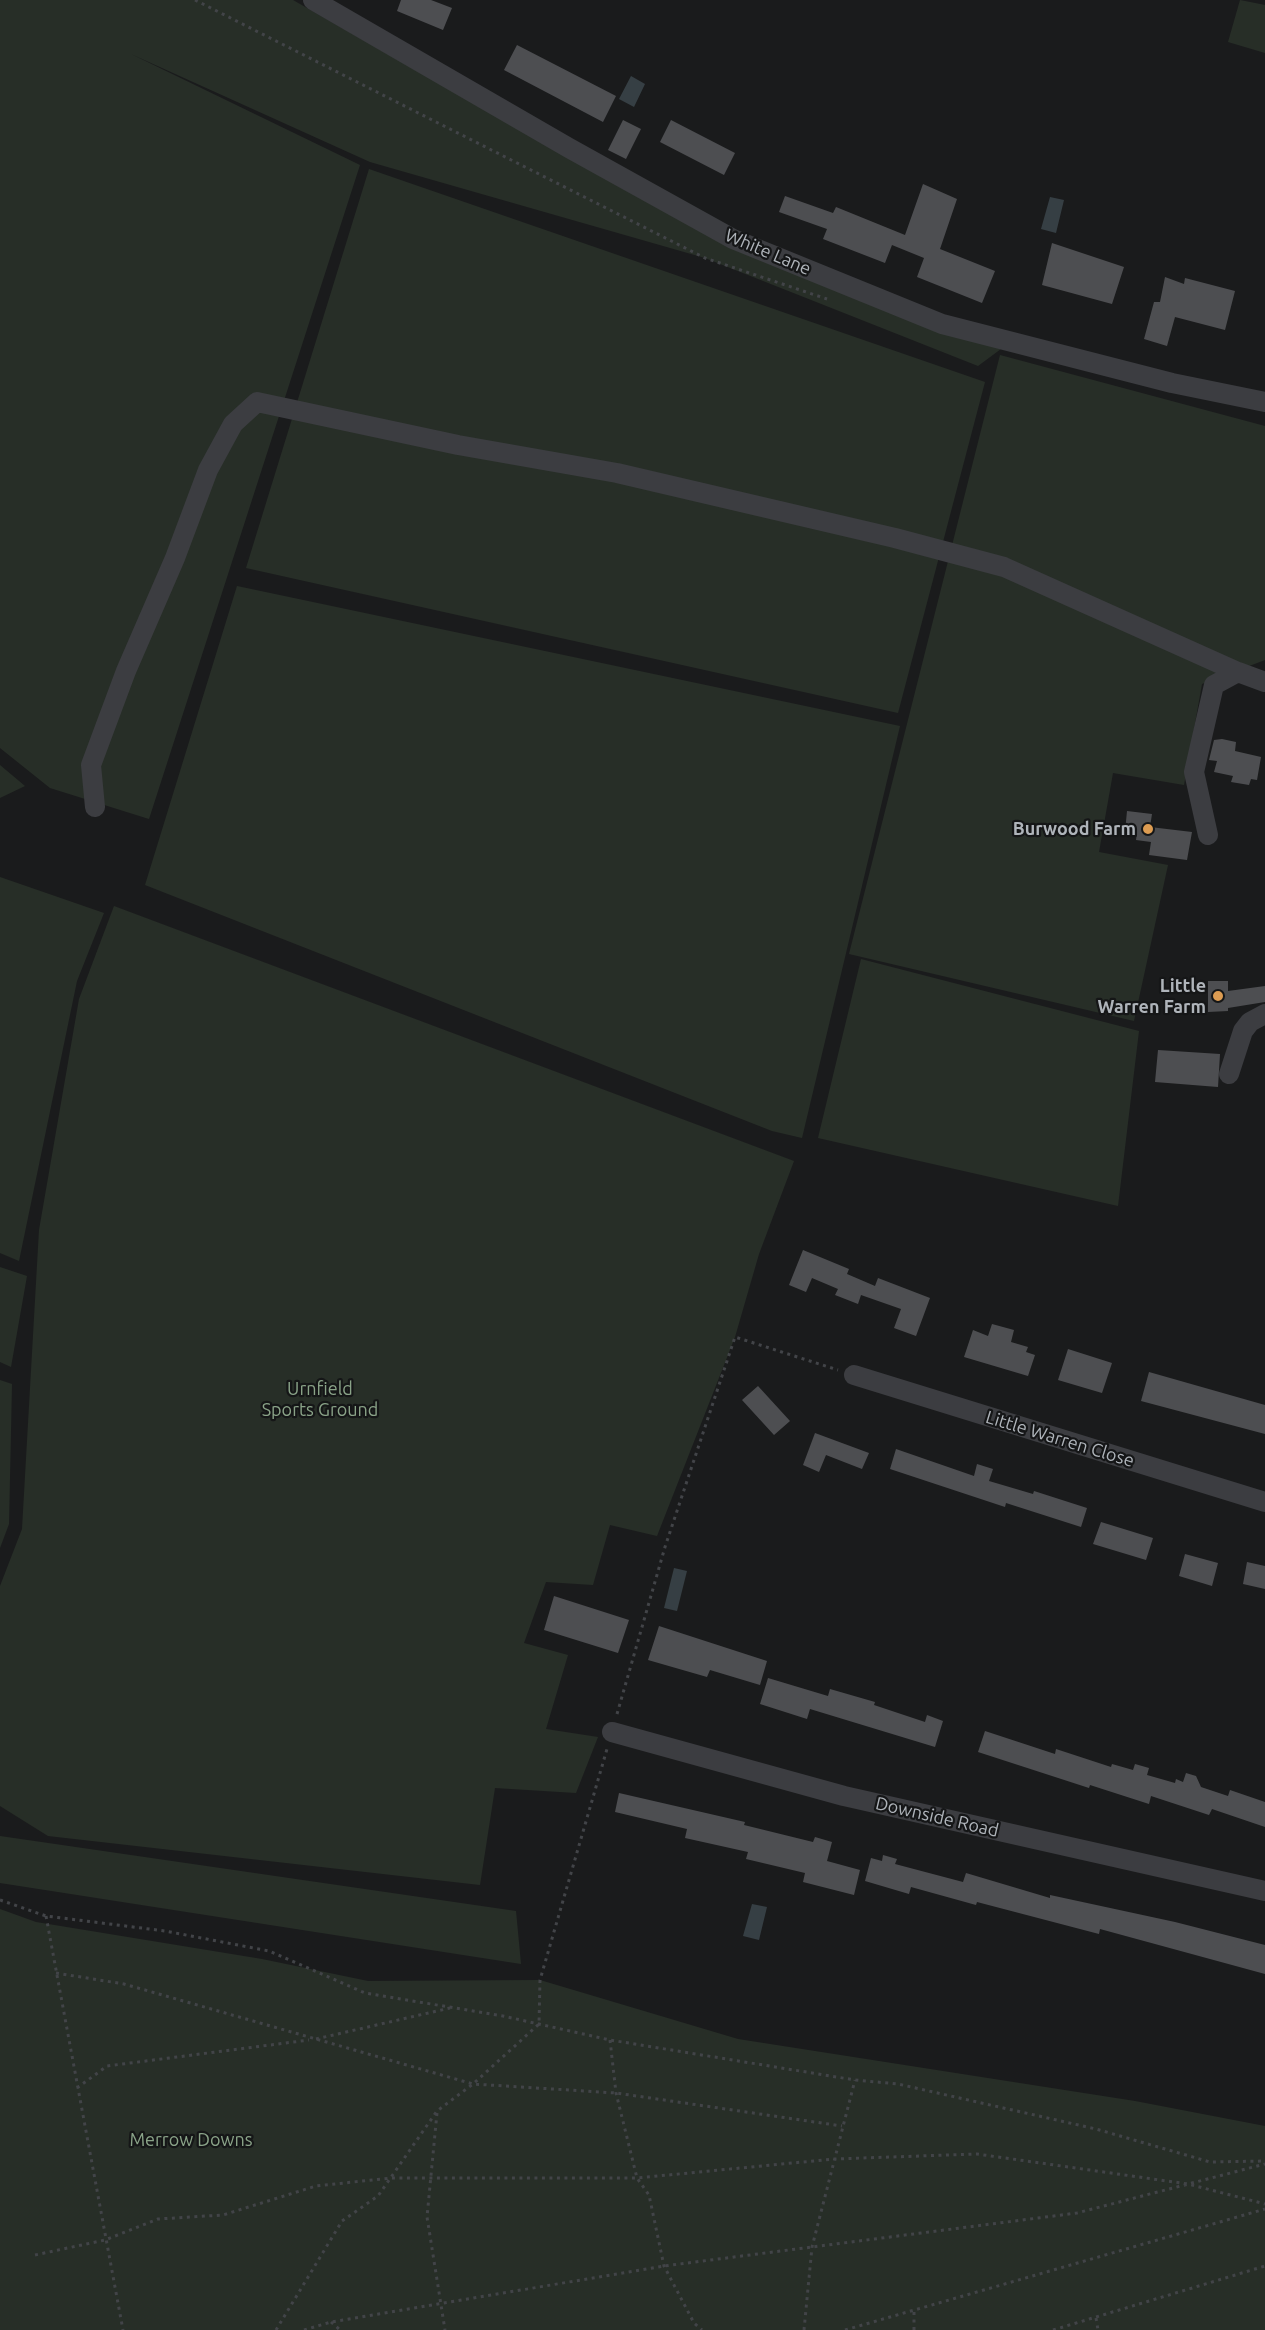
<!DOCTYPE html>
<html>
<head>
<meta charset="utf-8">
<style>
  body { margin:0 }
  canvas { display:block; background:#1a1b1c }
</style>
</head>
<body>
<canvas width="1265" height="2330"></canvas>
<script>
const ctx = document.querySelector('canvas').getContext('2d');
ctx.lineJoin = 'round';
function fillPath(path, color) { ctx.fillStyle = color; ctx.fill(path, 'evenodd'); }
const toPath = rows => new Path2D(rows.map(r => 'M' + r).join(''));
function stroke(path, color, width, dash) { ctx.strokeStyle = color; ctx.lineWidth = width; ctx.lineCap = dash ? 'butt' : 'round'; ctx.setLineDash(dash || []); ctx.stroke(path); }
function drawText(font, color, halo, rows, align = 'center') {
  ctx.font = font + ' Ubuntu,sans-serif'; ctx.lineWidth = 4.5; ctx.setLineDash([]); ctx.textBaseline = 'middle'; ctx.strokeStyle = halo; ctx.fillStyle = color; for (const [text, x, y, turn = 0] of rows) {
    ctx.save(); ctx.translate(x, y); ctx.rotate((+turn || 0) * Math.PI / 180); ctx.textAlign = isNaN(turn) ? turn : align; if (halo) ctx.strokeText(text, 0, 0); ctx.fillText(text, 0, 0); ctx.restore();
  }
}
fillPath(toPath([
  [0,0,293,0,652,205,1005,346,978,366,705,258,370,162,131,54,360,165,149,819,50,788,0,748],
  [1240,0,1265,5,1265,53,1228,42],
  [369,169,985,382,898,713,246,568],
  [1000,355,1265,426,1265,660,1202,684,1184,785,1113,773,1099,852,1168,865,1134,1021,849,954],
  [237,586,900,726,802,1138,772,1131,145,885],
  [0,765,25,786,0,798],
  [0,877,104,913,77,981,19,1261,0,1253],
  [114,906,794,1161,759,1254,735,1337,657,1536,610,1525,593,1585,546,1582,524,1643,568,1655,546,1729,598,1737,576,1793,495,1788,480,1885,48,1836,0,1806,0,1586,22,1529,39,1230,79,999],
  [861,959,1139,1031,1118,1206,818,1138],
  [0,1267,27,1276,11,1367,0,1362],
  [0,1380,12,1384,9,1524,0,1548],
  [0,1836,516,1911,521,1964,0,1883],
  [0,1909,36,1922,262,1959,368,1981,540,1980,738,2039,1135,2101,1265,2126,1265,2330,0,2330]
]), '#272e27');
fillPath(toPath([
  [631,76,645,84,634,107,619,99],
  [1050,197,1064,200,1056,233,1041,229],
  [674,1568,687,1571,677,1611,664,1608],
  [752,1904,767,1907,759,1940,743,1936]
]), '#363f44');
fillPath(toPath([
  [401,0,431,0,452,8,443,30,397,11],
  [517,45,616,96,603,122,504,70],
  [623,120,641,129,626,159,608,150],
  [671,120,735,153,724,175,660,142],
  [923,184,957,199,940,249,995,271,982,303,917,277,924,258,892,245,885,263,823,239,827,229,779,212,785,196,833,213,836,207,905,235],
  [1052,243,1124,267,1112,304,1042,285],
  [1165,277,1184,284,1185,278,1235,291,1225,330,1175,317,1167,346,1144,339,1154,302,1160,302],
  [1222,739,1236,742,1235,751,1261,757,1257,780,1251,779,1249,785,1231,782,1233,776,1214,772,1217,761,1209,760,1214,740],
  [1127,811,1152,814,1150,827,1192,832,1187,860,1149,855,1151,842,1136,840,1137,833,1125,832],
  [1208,981,1228,981,1228,991,1265,986,1265,1002,1228,1008,1228,1011,1208,1012],
  [1158,1050,1220,1054,1218,1087,1155,1082],
  [803,1250,849,1269,847,1274,875,1286,878,1278,930,1298,916,1336,894,1328,901,1309,861,1295,858,1304,835,1295,838,1289,812,1278,806,1292,789,1285],
  [992,1324,1014,1330,1011,1342,1028,1347,1026,1352,1035,1355,1028,1376,964,1357,973,1330,988,1336],
  [1068,1349,1112,1363,1102,1393,1058,1380],
  [1149,1372,1265,1405,1265,1434,1141,1401],
  [758,1386,790,1421,774,1435,742,1400],
  [815,1433,869,1453,862,1469,826,1455,819,1472,803,1465],
  [896,1449,974,1476,977,1464,993,1469,989,1481,1033,1494,1034,1491,1087,1508,1081,1527,1006,1503,1005,1507,890,1469],
  [1101,1522,1153,1538,1146,1560,1093,1544],
  [1185,1554,1218,1563,1212,1586,1179,1576],
  [1247,1562,1265,1566,1265,1589,1243,1584],
  [554,1596,629,1620,618,1653,544,1630],
  [659,1626,767,1661,760,1685,710,1670,707,1677,648,1660],
  [768,1678,828,1696,830,1689,875,1702,874,1705,925,1722,927,1715,943,1721,935,1747,810,1709,807,1719,760,1704],
  [985,1731,1055,1754,1056,1749,1111,1767,1112,1764,1133,1770,1135,1764,1149,1768,1147,1775,1175,1783,1176,1779,1183,1782,1186,1773,1196,1776,1201,1787,1228,1796,1230,1790,1265,1802,1265,1827,1212,1809,1209,1815,1151,1796,1149,1804,1090,1785,1089,1788,978,1752],
  [619,1793,745,1822,744,1825,813,1842,815,1837,832,1842,827,1861,860,1870,854,1895,803,1882,805,1873,746,1859,748,1852,685,1838,687,1829,615,1812],
  [883,1855,897,1859,895,1864,963,1882,966,1873,1050,1898,1050,1895,1175,1922,1265,1945,1265,1974,1100,1929,1099,1934,977,1902,976,1905,911,1887,909,1894,865,1881,871,1858,882,1861]
]), '#4d4e51');
stroke(toPath([
  [195,0,705,258,827,299],
  [617,1714,665,1547,735,1337,838,1370],
  [0,1900,46,1916,165,1931,269,1951,365,1993,503,2016,610,2040,855,2080,898,2084,1096,2129,1210,2162,1265,2161],
  [46,1916,123,2330],
  [56,1973,124,1984,473,2084,616,2093,842,2126],
  [316,2039,450,2008],
  [610,2040,616,2093,637,2178,649,2195,664,2266,694,2323,702,2330],
  [77,2088,107,2066,309,2040],
  [437,2113,427,2217,445,2330],
  [35,2255,105,2240,158,2219,223,2215,316,2186,391,2178,637,2178,834,2159,977,2154,1188,2184,1265,2204],
  [1096,2318,1098,2330],
  [331,2322,340,2330],
  [276,2330,342,2221,378,2196,437,2111,473,2084,539,2024,540,1980,607,1749],
  [304,2330,331,2322,664,2266,1077,2213,1265,2164],
  [804,2330,812,2247,855,2080],
  [845,2330,1265,2209],
  [914,2330,914,2311],
  [1053,2330,1265,2266]
]), '#424448', 3, [3, 4.5]);
stroke(toPath([
  [313,0,569,148,733,239,942,324,1172,383,1265,402],
  [95,807,91,765,126,671,175,558,208,470,233,424,257,402,458,445,617,473,895,538,1004,567,1238,672],
  [1208,835,1194,772,1214,685,1238,672,1265,682],
  [1229,1074,1243,1031,1250,1022,1265,1014],
  [854,1375,1265,1502],
  [612,1732,844,1796,1265,1891]
]), '#3c3d41', 20);
for (const [x, y, r, color] of [
  [1148,829,6,"#dd9c52"],
  [1218,996,6,"#dd9c52"]
]) { const dot = new Path2D(); dot.arc(x, y, r, 0, 2 * Math.PI); ctx.fillStyle = color; ctx.fill(dot); stroke(dot, '#151617', 2); }
drawText('18px', '#afb4ba', '#151617', [
  ["White Lane",768,252,23],
  ["Little Warren Close",1060,1439,17],
  ["Downside Road",937,1817,13]
]);
drawText('bold 18px', '#afb4ba', '#151617', [
  ["Burwood Farm",1136,829],
  ["Little",1206,986],
  ["Warren Farm",1206,1007]
], 'right');
drawText('18px', '#8aa388', '#151617', [
  ["Urnfield",320,1389],
  ["Sports Ground",320,1410],
  ["Merrow Downs",191,2140]
]);
</script>
</body>
</html>
